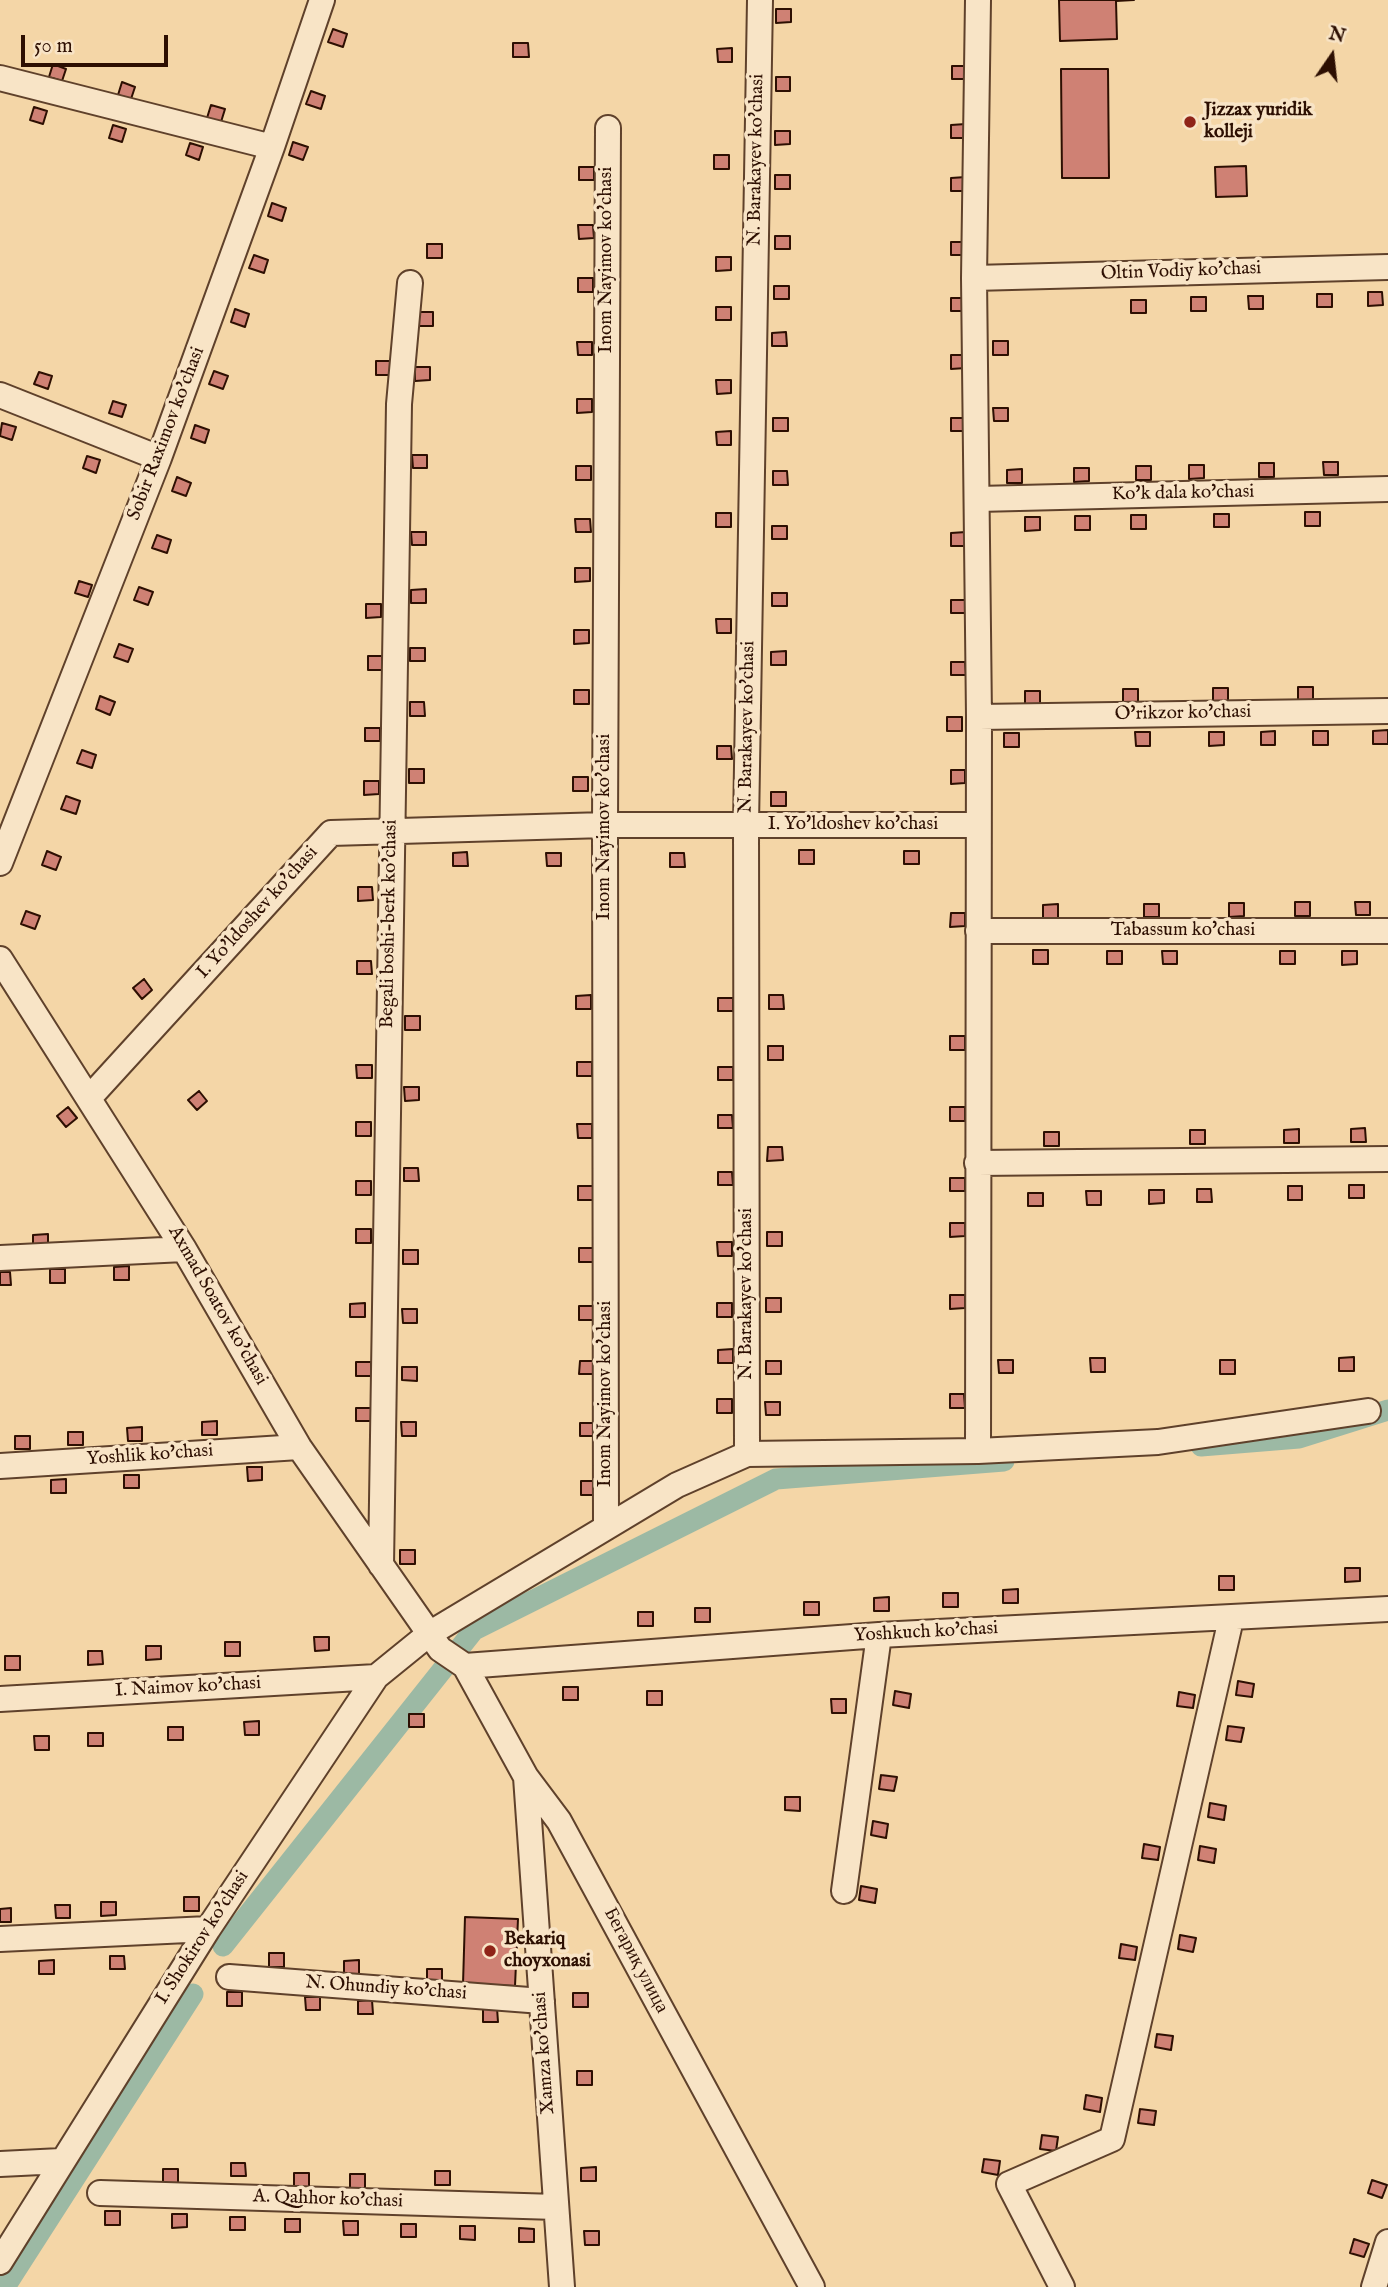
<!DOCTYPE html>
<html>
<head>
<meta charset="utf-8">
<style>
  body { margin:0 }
  #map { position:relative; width:1388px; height:2287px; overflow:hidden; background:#f4d6a7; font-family:"IM FELL English",serif }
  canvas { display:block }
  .north { position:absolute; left:1297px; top:21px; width:70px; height:70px; -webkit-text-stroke:5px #f8e4c6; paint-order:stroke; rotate:14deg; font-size:19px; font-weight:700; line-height:28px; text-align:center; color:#2d0f02 }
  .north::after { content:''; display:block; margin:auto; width:24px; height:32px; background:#2d0f02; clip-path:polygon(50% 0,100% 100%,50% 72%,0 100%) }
  .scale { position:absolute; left:21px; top:35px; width:147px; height:32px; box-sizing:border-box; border:4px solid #2d0f02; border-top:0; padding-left:9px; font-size:21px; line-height:24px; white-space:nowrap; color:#2d0f02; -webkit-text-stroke:5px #f8e4c6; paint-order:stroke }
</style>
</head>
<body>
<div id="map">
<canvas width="1388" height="2287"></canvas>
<div class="north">N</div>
<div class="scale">50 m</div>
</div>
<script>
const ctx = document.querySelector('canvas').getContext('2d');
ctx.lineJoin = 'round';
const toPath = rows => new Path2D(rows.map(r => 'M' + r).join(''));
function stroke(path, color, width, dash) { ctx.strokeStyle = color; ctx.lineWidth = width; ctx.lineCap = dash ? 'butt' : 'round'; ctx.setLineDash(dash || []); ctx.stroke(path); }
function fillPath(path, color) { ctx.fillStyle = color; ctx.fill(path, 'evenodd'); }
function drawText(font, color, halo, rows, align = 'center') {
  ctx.font = font + ' "IM FELL English",serif'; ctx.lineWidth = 7; ctx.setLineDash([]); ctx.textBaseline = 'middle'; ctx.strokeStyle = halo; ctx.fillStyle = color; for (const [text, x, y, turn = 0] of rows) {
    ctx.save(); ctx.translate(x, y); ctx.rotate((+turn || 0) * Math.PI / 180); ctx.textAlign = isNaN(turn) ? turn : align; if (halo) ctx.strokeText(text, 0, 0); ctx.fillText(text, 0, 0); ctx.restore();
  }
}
stroke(toPath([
  [1201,1446,1299,1438,1388,1410],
  [223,1946,474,1630,776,1479,1004,1461],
  [5,2287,193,1994]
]), '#9cb9a4', 21);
const building = toPath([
  [1059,0,1134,0,1116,1,1117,39,1060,41,1059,0],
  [776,9,791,9,791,22,776,23,776,9],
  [333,29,347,34,343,47,328,42,333,29],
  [513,43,528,43,529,57,513,57,513,43],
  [732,48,732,62,718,62,717,49,732,48],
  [53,64,66,69,62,81,49,77,53,64],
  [952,66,966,66,966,79,952,79,952,66],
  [1061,69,1108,69,1109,178,1062,178,1061,69],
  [776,77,790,77,790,91,776,91,776,77],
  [122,82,135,87,131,99,118,95,122,82],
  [311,91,325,96,321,109,306,104,311,91],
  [211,105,225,109,221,122,207,118,211,105],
  [34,107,47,111,43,124,30,120,34,107],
  [966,124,966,138,951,138,951,125,966,124],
  [113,125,126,129,122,142,109,138,113,125],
  [775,131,790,131,790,144,775,145,775,131],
  [293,142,308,147,303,160,289,155,293,142],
  [190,143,203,147,199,160,186,155,190,143],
  [714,155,729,155,729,169,714,169,714,155],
  [1246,166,1247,196,1216,197,1215,167,1246,166],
  [579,167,594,167,594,180,579,180,579,167],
  [775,175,790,175,790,189,775,189,775,175],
  [966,177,966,191,951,191,951,178,966,177],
  [272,203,286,208,282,221,268,216,272,203],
  [578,225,593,225,594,238,579,239,578,225],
  [775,236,790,236,790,249,775,249,775,236],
  [951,242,966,242,966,255,951,255,951,242],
  [427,244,442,244,442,258,427,258,427,244],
  [254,255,268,260,264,273,249,268,254,255],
  [716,257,731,257,731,270,716,271,716,257],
  [578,278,593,278,593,292,578,292,578,278],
  [774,286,789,286,789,299,774,299,774,286],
  [1368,292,1382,292,1383,305,1368,306,1368,292],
  [1317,294,1332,294,1332,307,1317,307,1317,294],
  [1248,296,1263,296,1263,309,1249,309,1248,296],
  [1191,297,1206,297,1206,311,1191,311,1191,297],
  [951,298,966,298,966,311,951,311,951,298],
  [1131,300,1146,300,1146,313,1131,313,1131,300],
  [716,307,731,307,731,320,716,320,716,307],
  [235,309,249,314,245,327,231,322,235,309],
  [417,312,433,312,433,326,418,326,417,312],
  [786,332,787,346,772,346,772,333,786,332],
  [993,341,1008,341,1008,355,993,355,993,341],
  [577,342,592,342,592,355,578,355,577,342],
  [951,355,966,355,966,368,951,369,951,355],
  [376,361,391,361,391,375,376,375,376,361],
  [415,367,430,367,430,380,415,381,415,367],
  [214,371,228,376,223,389,209,384,214,371],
  [39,372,52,376,48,389,34,384,39,372],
  [716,380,731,380,731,393,717,394,716,380],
  [577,399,592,399,592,412,577,413,577,399],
  [113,401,126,405,122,417,109,413,113,401],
  [993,408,1008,408,1008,421,994,421,993,408],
  [773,418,788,418,788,431,773,431,773,418],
  [951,418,966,418,966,431,951,431,951,418],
  [2,423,16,427,12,440,0,436,2,423],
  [195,425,209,430,205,443,191,438,195,425],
  [731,431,731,445,717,445,716,432,731,431],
  [412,455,427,455,427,468,413,468,412,455],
  [87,456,100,460,96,473,83,468,87,456],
  [1323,462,1338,462,1338,475,1324,475,1323,462],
  [1259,463,1274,463,1274,477,1259,477,1259,463],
  [1189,465,1204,465,1204,478,1189,479,1189,465],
  [576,466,591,466,591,480,576,480,576,466],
  [1136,466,1151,466,1151,480,1136,480,1136,466],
  [1074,468,1089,468,1089,481,1074,482,1074,468],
  [1022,469,1022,483,1007,483,1007,470,1022,469],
  [773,471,787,471,788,485,773,485,773,471],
  [177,477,191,483,186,496,172,491,177,477],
  [1305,512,1320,512,1320,526,1305,526,1305,512],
  [716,513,731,513,731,527,716,527,716,513],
  [1214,514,1229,514,1229,527,1214,527,1214,514],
  [1131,515,1146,515,1146,529,1131,529,1131,515],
  [1075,516,1090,516,1090,530,1075,530,1075,516],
  [1025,517,1040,517,1040,530,1025,531,1025,517],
  [575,519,590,519,591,532,576,532,575,519],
  [772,526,787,526,787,539,772,539,772,526],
  [411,532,426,532,426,545,412,545,411,532],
  [966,532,966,546,951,546,951,533,966,532],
  [157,535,171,540,167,553,152,548,157,535],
  [575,568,590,568,590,581,575,582,575,568],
  [79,581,92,585,88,597,75,593,79,581],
  [139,587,153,592,148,605,134,600,139,587],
  [426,589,426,603,411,603,411,590,426,589],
  [772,593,787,593,787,606,772,606,772,593],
  [951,600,966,600,966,613,951,613,951,600],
  [366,604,381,604,381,617,366,618,366,604],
  [716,619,731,619,731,633,717,633,716,619],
  [574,630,589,630,589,643,574,644,574,630],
  [119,644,133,649,128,662,114,657,119,644],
  [410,648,425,648,425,661,410,661,410,648],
  [786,651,786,665,771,665,771,652,786,651],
  [368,656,382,656,382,670,368,670,368,656],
  [951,662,965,662,966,675,951,675,951,662],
  [1298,687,1313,687,1313,700,1298,700,1298,687],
  [1213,688,1228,688,1228,701,1213,701,1213,688],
  [1123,689,1138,689,1138,703,1123,703,1123,689],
  [574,690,589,690,589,704,574,704,574,690],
  [1025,691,1040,691,1040,704,1025,704,1025,691],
  [100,696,115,702,110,715,96,709,100,696],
  [410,702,424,702,425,716,410,716,410,702],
  [947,717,962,717,962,731,947,731,947,717],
  [365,728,380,728,380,741,365,741,365,728],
  [1388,730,1388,744,1373,744,1373,731,1388,730],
  [1275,731,1275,745,1261,745,1261,732,1275,731],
  [1313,731,1328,731,1328,745,1313,745,1313,731],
  [1135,732,1150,732,1150,746,1136,746,1135,732],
  [1209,732,1224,732,1224,745,1209,746,1209,732],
  [1004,733,1019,733,1019,747,1004,747,1004,733],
  [717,746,731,746,732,759,717,759,717,746],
  [82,750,96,755,92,768,77,763,82,750],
  [409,769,424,769,424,783,409,783,409,769],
  [951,770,965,770,965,783,951,784,951,770],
  [573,777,588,777,588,791,573,791,573,777],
  [364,781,379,781,379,794,364,795,364,781],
  [771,792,786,792,786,806,771,806,771,792],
  [66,796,80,801,76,814,61,809,66,796],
  [799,850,814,850,814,864,799,864,799,850],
  [47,851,61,857,56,870,42,865,47,851],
  [904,851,919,851,919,864,904,864,904,851],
  [467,852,468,866,453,866,453,853,467,852],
  [546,853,561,853,561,866,547,866,546,853],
  [670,853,684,853,685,867,670,867,670,853],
  [358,887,372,887,373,900,358,901,358,887],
  [1295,902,1310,902,1310,916,1295,916,1295,902],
  [1355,902,1370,902,1370,915,1356,915,1355,902],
  [1229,903,1244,903,1244,916,1229,917,1229,903],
  [1058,904,1058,918,1043,918,1043,905,1058,904],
  [1144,904,1159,904,1159,917,1144,917,1144,904],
  [26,911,40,916,35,929,21,924,26,911],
  [951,913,965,913,965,926,950,927,951,913],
  [1033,950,1048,950,1048,964,1033,964,1033,950],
  [1107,951,1122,951,1122,964,1107,964,1107,951],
  [1162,951,1177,951,1177,964,1163,964,1162,951],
  [1280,951,1295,951,1295,964,1280,964,1280,951],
  [1342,951,1357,951,1357,964,1342,965,1342,951],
  [357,961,371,961,372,974,357,974,357,961],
  [144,979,152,990,142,999,133,988,144,979],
  [591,995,591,1009,576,1009,576,996,591,995],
  [769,995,783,995,784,1009,769,1009,769,995],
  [718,998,733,998,733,1011,718,1011,718,998],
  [405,1016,420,1016,420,1030,405,1030,405,1016],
  [950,1036,965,1036,965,1050,950,1050,950,1036],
  [768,1046,783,1046,783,1060,768,1060,768,1046],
  [577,1062,592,1062,592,1076,577,1076,577,1062],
  [356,1065,372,1065,372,1078,357,1078,356,1065],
  [718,1067,733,1067,733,1080,718,1080,718,1067],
  [404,1087,419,1087,419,1100,405,1101,404,1087],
  [199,1091,207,1101,197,1110,188,1100,199,1091],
  [68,1107,77,1118,66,1127,57,1116,68,1107],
  [950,1107,965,1107,965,1121,950,1121,950,1107],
  [718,1115,732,1115,733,1128,718,1128,718,1115],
  [356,1122,371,1122,371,1136,356,1136,356,1122],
  [577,1124,592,1124,592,1138,578,1138,577,1124],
  [1365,1128,1366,1142,1351,1142,1351,1129,1365,1128],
  [1299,1129,1299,1143,1284,1143,1284,1130,1299,1129],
  [1190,1130,1205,1130,1205,1144,1190,1144,1190,1130],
  [1044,1132,1059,1132,1059,1146,1044,1146,1044,1132],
  [768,1147,782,1147,783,1160,767,1161,768,1147],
  [404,1168,418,1168,419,1181,404,1181,404,1168],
  [718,1172,732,1172,733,1185,718,1185,718,1172],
  [950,1178,965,1178,965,1191,950,1191,950,1178],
  [356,1181,371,1181,371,1195,356,1195,356,1181],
  [1349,1185,1364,1185,1364,1198,1349,1198,1349,1185],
  [578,1186,593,1186,593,1200,578,1200,578,1186],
  [1288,1186,1302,1186,1302,1200,1288,1200,1288,1186],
  [1197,1189,1211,1189,1212,1202,1197,1202,1197,1189],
  [1149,1190,1164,1190,1164,1203,1149,1204,1149,1190],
  [1086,1191,1101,1191,1101,1205,1087,1205,1086,1191],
  [1028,1193,1043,1193,1043,1206,1028,1206,1028,1193],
  [950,1223,965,1223,965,1236,950,1237,950,1223],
  [356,1229,371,1229,371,1243,356,1243,356,1229],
  [767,1232,782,1232,782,1246,767,1246,767,1232],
  [48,1234,48,1248,33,1248,33,1235,48,1234],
  [717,1242,732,1242,732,1256,718,1256,717,1242],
  [579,1248,594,1248,594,1262,579,1262,579,1248],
  [403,1250,418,1250,418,1264,403,1264,403,1250],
  [129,1266,129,1280,114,1280,114,1267,129,1266],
  [50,1269,65,1269,65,1283,50,1283,50,1269],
  [0,1272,10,1272,11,1285,0,1285,0,1272],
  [950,1295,965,1295,965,1308,950,1309,950,1295],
  [766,1298,781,1298,781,1312,766,1312,766,1298],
  [365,1303,365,1317,350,1317,350,1304,365,1303],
  [717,1303,732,1303,732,1317,717,1317,717,1303],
  [579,1306,594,1306,594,1320,579,1320,579,1306],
  [402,1309,417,1309,417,1323,403,1323,402,1309],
  [733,1349,733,1363,718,1363,718,1350,733,1349],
  [1354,1357,1354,1371,1339,1371,1339,1358,1354,1357],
  [1090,1358,1105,1358,1105,1372,1091,1372,1090,1358],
  [998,1360,1013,1360,1013,1373,999,1373,998,1360],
  [1220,1360,1235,1360,1235,1374,1220,1374,1220,1360],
  [580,1361,594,1361,594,1374,579,1374,580,1361],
  [766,1361,781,1361,781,1374,766,1374,766,1361],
  [356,1362,371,1362,371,1376,356,1376,356,1362],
  [402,1367,417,1367,417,1381,402,1380,402,1367],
  [950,1394,964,1394,965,1408,950,1408,950,1394],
  [717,1399,732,1399,732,1413,717,1413,717,1399],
  [765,1402,780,1402,780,1415,766,1415,765,1402],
  [356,1408,371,1408,371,1421,356,1421,356,1408],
  [217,1421,217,1435,202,1435,202,1422,217,1421],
  [401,1422,416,1422,416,1436,402,1436,401,1422],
  [580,1423,595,1423,595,1436,580,1436,580,1423],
  [142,1427,142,1441,128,1441,127,1428,142,1427],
  [68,1432,83,1432,83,1445,68,1445,68,1432],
  [15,1436,30,1436,30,1449,15,1449,15,1436],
  [247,1467,262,1467,262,1480,248,1481,247,1467],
  [124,1475,139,1475,139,1488,124,1488,124,1475],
  [66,1479,66,1493,51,1493,51,1480,66,1479],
  [581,1481,595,1481,595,1495,581,1495,581,1481],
  [400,1550,415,1550,415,1564,400,1564,400,1550],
  [1345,1568,1360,1568,1360,1581,1345,1582,1345,1568],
  [1219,1576,1234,1576,1234,1590,1219,1590,1219,1576],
  [1018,1589,1018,1603,1003,1603,1003,1590,1018,1589],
  [943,1593,958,1593,958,1607,943,1607,943,1593],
  [889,1597,889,1611,874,1611,874,1598,889,1597],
  [804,1602,819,1602,819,1615,804,1615,804,1602],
  [695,1608,710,1608,710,1622,695,1622,695,1608],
  [638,1612,653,1612,653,1626,638,1626,638,1612],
  [314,1637,329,1637,329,1650,315,1651,314,1637],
  [225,1642,240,1642,240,1656,225,1656,225,1642],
  [146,1646,161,1646,161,1659,146,1660,146,1646],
  [88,1651,102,1651,103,1664,88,1665,88,1651],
  [5,1656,20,1656,20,1670,5,1670,5,1656],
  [1238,1681,1254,1684,1252,1697,1236,1695,1238,1681],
  [563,1687,578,1687,578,1700,563,1700,563,1687],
  [647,1691,662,1691,662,1705,647,1705,647,1691],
  [895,1691,911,1694,909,1708,893,1705,895,1691],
  [1179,1692,1195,1695,1193,1708,1177,1706,1179,1692],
  [831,1699,846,1699,846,1713,832,1713,831,1699],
  [409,1714,424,1714,424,1727,409,1727,409,1714],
  [259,1721,259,1735,245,1735,244,1722,259,1721],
  [1228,1726,1244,1728,1241,1742,1226,1740,1228,1726],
  [168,1727,183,1727,183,1740,168,1740,168,1727],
  [88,1733,103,1733,103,1746,88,1746,88,1733],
  [34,1736,49,1736,49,1750,35,1750,34,1736],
  [881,1775,897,1777,894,1791,879,1789,881,1775],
  [785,1797,800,1797,800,1811,785,1810,785,1797],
  [1210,1803,1226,1806,1224,1820,1208,1817,1210,1803],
  [873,1821,888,1824,886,1838,871,1835,873,1821],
  [1144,1844,1160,1847,1158,1860,1142,1858,1144,1844],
  [1200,1846,1216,1849,1214,1863,1198,1860,1200,1846],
  [861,1886,877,1889,875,1903,859,1900,861,1886],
  [184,1897,199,1897,199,1911,184,1911,184,1897],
  [101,1902,116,1902,116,1915,101,1916,101,1902],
  [55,1905,70,1905,70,1918,56,1918,55,1905],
  [11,1908,11,1922,0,1922,0,1909,11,1908],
  [465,1917,518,1919,515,1986,463,1984,465,1917],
  [1180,1935,1196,1938,1193,1952,1178,1949,1180,1935],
  [1121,1944,1137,1947,1135,1960,1119,1958,1121,1944],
  [269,1953,284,1953,284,1967,269,1967,269,1953],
  [110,1956,124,1956,125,1969,110,1969,110,1956],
  [54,1960,54,1974,39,1974,39,1961,54,1960],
  [359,1960,359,1974,344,1974,344,1961,359,1960],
  [427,1969,442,1969,442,1982,427,1982,427,1969],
  [227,1992,242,1992,242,2006,227,2006,227,1992],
  [573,1993,588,1993,588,2007,573,2007,573,1993],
  [305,1997,320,1997,320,2010,306,2010,305,1997],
  [372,2000,373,2014,358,2014,358,2001,372,2000],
  [483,2008,497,2008,498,2022,483,2022,483,2008],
  [1157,2034,1173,2036,1171,2050,1155,2047,1157,2034],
  [577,2071,592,2071,592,2085,577,2085,577,2071],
  [1086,2095,1102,2098,1100,2112,1084,2109,1086,2095],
  [1140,2109,1156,2111,1154,2125,1138,2123,1140,2109],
  [1042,2135,1058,2137,1056,2151,1040,2149,1042,2135],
  [984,2159,1000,2161,998,2175,982,2172,984,2159],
  [231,2163,245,2163,246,2176,231,2176,231,2163],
  [596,2167,596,2181,581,2181,581,2168,596,2167],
  [163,2169,178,2169,178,2183,163,2183,163,2169],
  [435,2171,450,2171,450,2185,435,2185,435,2171],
  [294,2173,309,2173,309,2187,294,2187,294,2173],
  [350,2174,365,2174,365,2188,350,2188,350,2174],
  [1372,2180,1387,2185,1382,2198,1368,2193,1372,2180],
  [105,2211,120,2211,120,2225,105,2225,105,2211],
  [172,2214,187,2214,187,2227,172,2228,172,2214],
  [230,2217,245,2217,245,2230,230,2230,230,2217],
  [285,2219,300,2219,300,2232,285,2232,285,2219],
  [343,2221,358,2221,358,2235,344,2235,343,2221],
  [401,2224,416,2224,416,2237,401,2237,401,2224],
  [460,2226,475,2226,475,2240,460,2239,460,2226],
  [519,2228,534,2229,534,2242,519,2242,519,2228],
  [584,2231,599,2231,599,2245,585,2245,584,2231],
  [1354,2239,1369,2244,1364,2257,1350,2253,1354,2239]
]);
fillPath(building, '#cf8174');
stroke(building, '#2d0f02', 2);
const minor = toPath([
  [0,78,272,147],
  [974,278,1388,267],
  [0,395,159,458],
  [978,499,1388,489],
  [979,717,1388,711],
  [0,863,159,458,272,147,322,0],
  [978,931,1388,931],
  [0,959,184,1249,299,1447,440,1649,465,1666,526,1777,559,1821,812,2287],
  [90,1097,331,833,605,825,978,825],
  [977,1163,1388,1159],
  [0,1258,184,1249],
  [978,1451,979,717,974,278,978,0],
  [747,1454,746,825,760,0],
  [0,1466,299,1447],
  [606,1526,605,825,608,128],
  [381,1565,399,404,410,283],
  [465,1666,879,1635,1388,1609],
  [0,1699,376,1677],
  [526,1777,562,2287],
  [844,1891,879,1635],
  [0,1939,208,1929],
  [229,1977,542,2001],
  [0,2164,61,2161],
  [100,2193,556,2207],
  [0,2262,208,1929,376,1677,429,1634,677,1485,747,1454,978,1451,1158,1442,1368,1411],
  [1062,2287,1009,2184,1112,2139,1231,1619],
  [1374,2287,1388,2242]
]);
stroke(minor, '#5f412b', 28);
stroke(minor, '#f8e4c6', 24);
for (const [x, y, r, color] of [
  [1190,122,7,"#8f2418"],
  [490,1951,7,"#8f2418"]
]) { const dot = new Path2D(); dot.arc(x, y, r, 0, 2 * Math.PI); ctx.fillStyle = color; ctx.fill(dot); stroke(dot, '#f8e4c6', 2.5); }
drawText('bold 19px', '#2d0f02', '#f8e4c6', [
  ["Jizzax yuridik",1204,111],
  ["kolleji",1204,133],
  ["Bekariq",504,1940],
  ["choyxonasi",504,1962]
], 'left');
drawText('19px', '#2d0f02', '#f8e4c6', [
  ["N. Barakayev ko'chasi",757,160,-89],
  ["Inom Nayimov ko'chasi",607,260,-90],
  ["Oltin Vodiy ko'chasi",1181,272,-2],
  ["Sobir Raximov ko'chasi",167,434,-69],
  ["Ko'k dala ko'chasi",1183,494,-1],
  ["O'rikzor ko'chasi",1183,714,-1],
  ["N. Barakayev ko'chasi",748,727,-89],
  ["I. Yo'ldoshev ko'chasi",853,825],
  ["Inom Nayimov ko'chasi",605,827,-90],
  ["I. Yo'ldoshev ko'chasi",258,913,-48],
  ["Begali boshi-berk ko'chasi",390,924,-89],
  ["Tabassum ko'chasi",1183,931],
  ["N. Barakayev ko'chasi",747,1294,-90],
  ["Axmad Soatov ko'chasi",217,1306,60],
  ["Inom Nayimov ko'chasi",606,1394,-90],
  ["Yoshlik ko'chasi",150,1456,-4],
  ["Yoshkuch ko'chasi",926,1633,-3],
  ["I. Naimov ko'chasi",188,1688,-3],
  ["I. Shokirov ko'chasi",203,1938,-57],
  ["Бегариқ улица",635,1961,62],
  ["N. Ohundiy ko'chasi",386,1989,4],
  ["Xamza ko'chasi",545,2053,-94],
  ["A. Qahhor ko'chasi",328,2200,2]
]);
</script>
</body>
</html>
